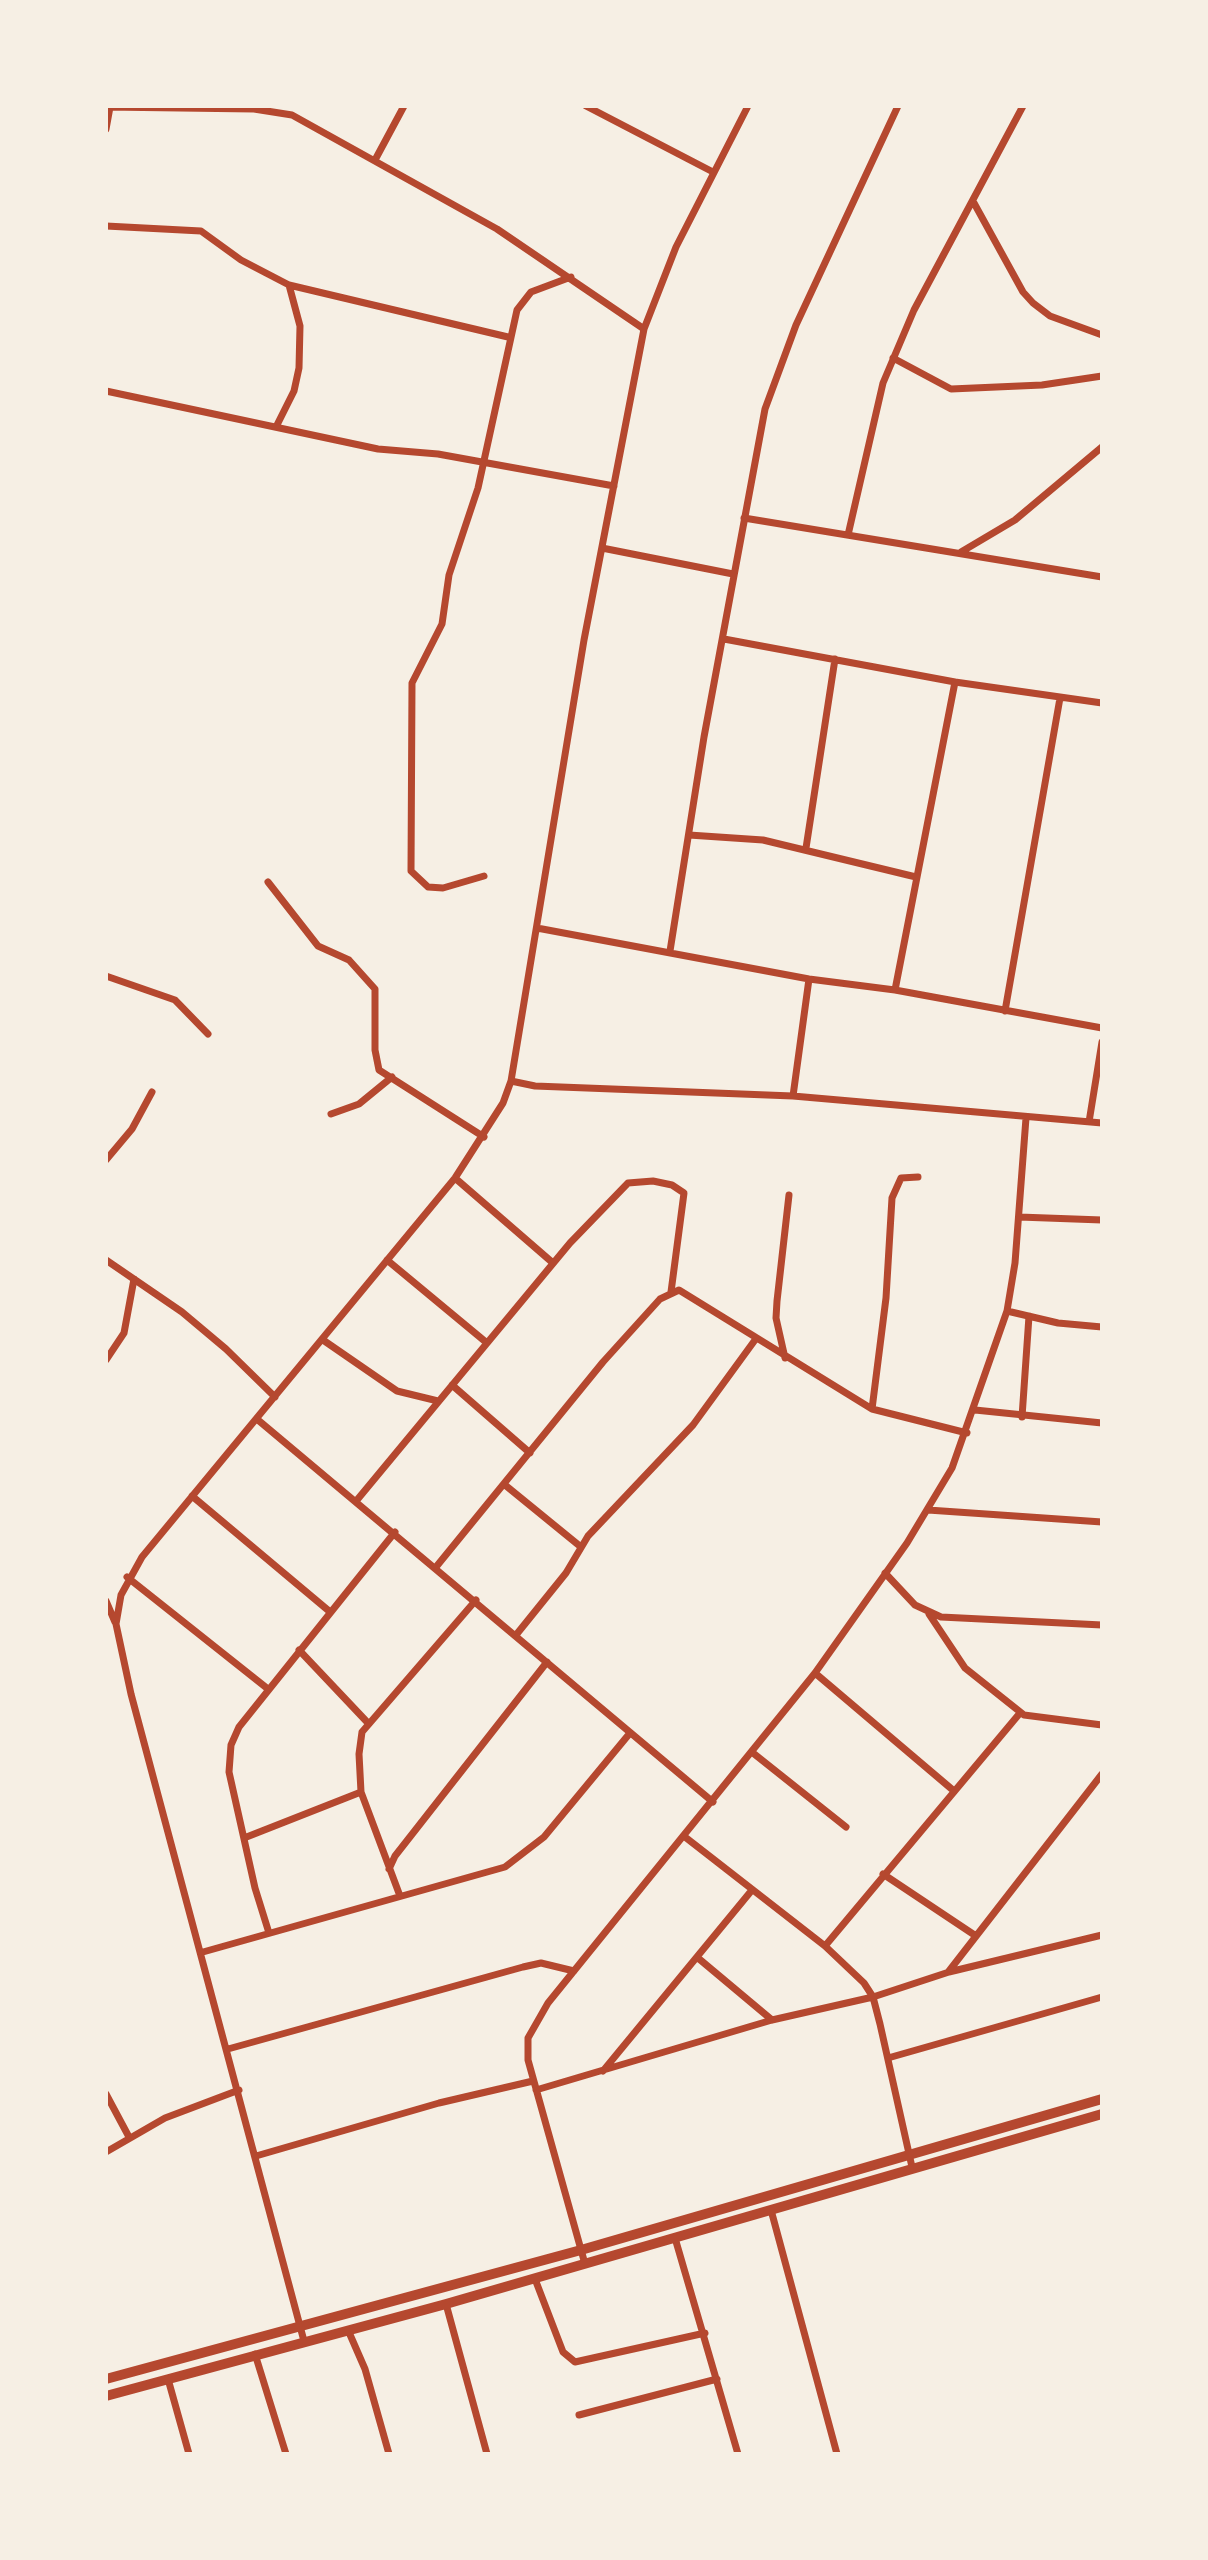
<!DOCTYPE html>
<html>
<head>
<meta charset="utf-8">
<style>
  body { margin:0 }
  #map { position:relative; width:1208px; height:2560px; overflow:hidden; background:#f6efe4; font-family:Bitter,serif }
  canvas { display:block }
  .frame { position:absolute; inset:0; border:108px solid #f6efe4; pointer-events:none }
</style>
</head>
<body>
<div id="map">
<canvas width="1208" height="2560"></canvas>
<div class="frame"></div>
</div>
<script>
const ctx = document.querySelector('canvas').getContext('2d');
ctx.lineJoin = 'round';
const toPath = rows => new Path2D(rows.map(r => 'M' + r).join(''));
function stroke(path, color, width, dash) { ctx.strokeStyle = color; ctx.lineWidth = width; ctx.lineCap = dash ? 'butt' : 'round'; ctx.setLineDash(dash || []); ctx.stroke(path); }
stroke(toPath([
  [586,106,713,172],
  [106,107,254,109,292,115,497,229,644,329],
  [106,129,110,107],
  [375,160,404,106],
  [974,203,1023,292,1033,303,1050,316,1102,335],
  [106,226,201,231,241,260,289,285,508,337],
  [893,358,951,389,1042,385,1102,376],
  [106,391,378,449,438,454,614,486],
  [277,425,294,391,299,368,300,326,289,285],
  [744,518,1102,577],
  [848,535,883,383,914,310,1023,106],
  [602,548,733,574],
  [961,552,1015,520,1102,447],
  [724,639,955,682,1102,703],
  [689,835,763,840,916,877],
  [806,848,835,659],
  [484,876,443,888,428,887,411,871,412,683,442,624,449,575,478,488,517,310,531,292,571,277],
  [268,882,318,946,349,960,375,989,375,1050,379,1070,484,1137],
  [537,928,809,979,895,990,1102,1028],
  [670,951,704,737,765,409,796,325,898,106],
  [106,976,175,1000,208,1034],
  [895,990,955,682],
  [1005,1011,1060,698],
  [511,1081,535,1086,793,1096,1102,1123],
  [793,1096,809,979],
  [331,1114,359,1104,392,1077],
  [1089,1122,1102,1042],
  [106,1160,132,1129,152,1092],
  [455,1178,553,1263],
  [1019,1217,1102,1220],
  [106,1260,182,1312,226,1349,275,1397],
  [387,1260,487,1343],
  [1007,1311,1058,1323,1102,1327],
  [323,1340,397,1391,438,1401],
  [785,1358,776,1318,777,1301,789,1195],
  [106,1360,124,1333,134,1279],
  [452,1385,530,1453],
  [872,1409,886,1298,892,1198,901,1178,918,1177],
  [975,1410,1102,1423],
  [1022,1417,1029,1316],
  [258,1420,713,1802],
  [505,1485,581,1547],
  [192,1496,329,1611],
  [357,1500,570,1243,628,1183,653,1181,672,1185,684,1193,671,1292],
  [928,1510,1102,1522],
  [436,1567,603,1362,660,1299,679,1290,872,1409,967,1433],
  [885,1573,915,1605,941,1617,1102,1625],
  [127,1577,268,1689],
  [106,1601,115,1622],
  [929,1614,965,1668,1024,1715,1102,1725],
  [516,1635,566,1573,588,1536,693,1425,755,1340],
  [299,1650,368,1723],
  [815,1673,954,1791],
  [753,1753,846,1827],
  [685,1837,825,1946,864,1983,873,1997,880,2024,912,2167],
  [244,1838,361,1792],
  [389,1869,395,1856,547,1662],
  [883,1874,976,1936],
  [400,1896,361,1792,359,1754,362,1732,476,1600],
  [269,1933,255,1888,229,1772,231,1745,239,1727,395,1532],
  [825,1946,1020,1713],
  [203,1952,505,1867,544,1837,630,1733],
  [698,1958,772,2020],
  [949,1971,1102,1774],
  [228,2049,523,1967,541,1963,574,1971],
  [888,2058,1102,1997],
  [603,2071,752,1890],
  [536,2090,772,2020,873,1997,949,1972,1102,1935],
  [106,2094,129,2137],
  [106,2152,165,2118,239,2090],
  [256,2156,439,2103,533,2081],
  [771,2210,837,2454],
  [675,2238,738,2454],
  [585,2264,528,2060,528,2038,548,2003,815,1673,907,1543,952,1468,1007,1311,1015,1263,1026,1118],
  [535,2279,563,2352,575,2362,705,2333],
  [446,2304,487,2454],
  [348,2330,365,2369,389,2454],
  [304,2341,131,1694,116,1624,121,1595,142,1557,455,1178,503,1103,511,1081,584,640,644,329,676,247,748,106],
  [255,2354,286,2454],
  [168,2379,189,2454],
  [579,2415,717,2379]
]), '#b5482f', 7);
stroke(toPath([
  [106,2379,581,2250,1102,2099],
  [106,2396,446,2304,1102,2114]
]), '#b5482f', 10);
</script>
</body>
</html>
